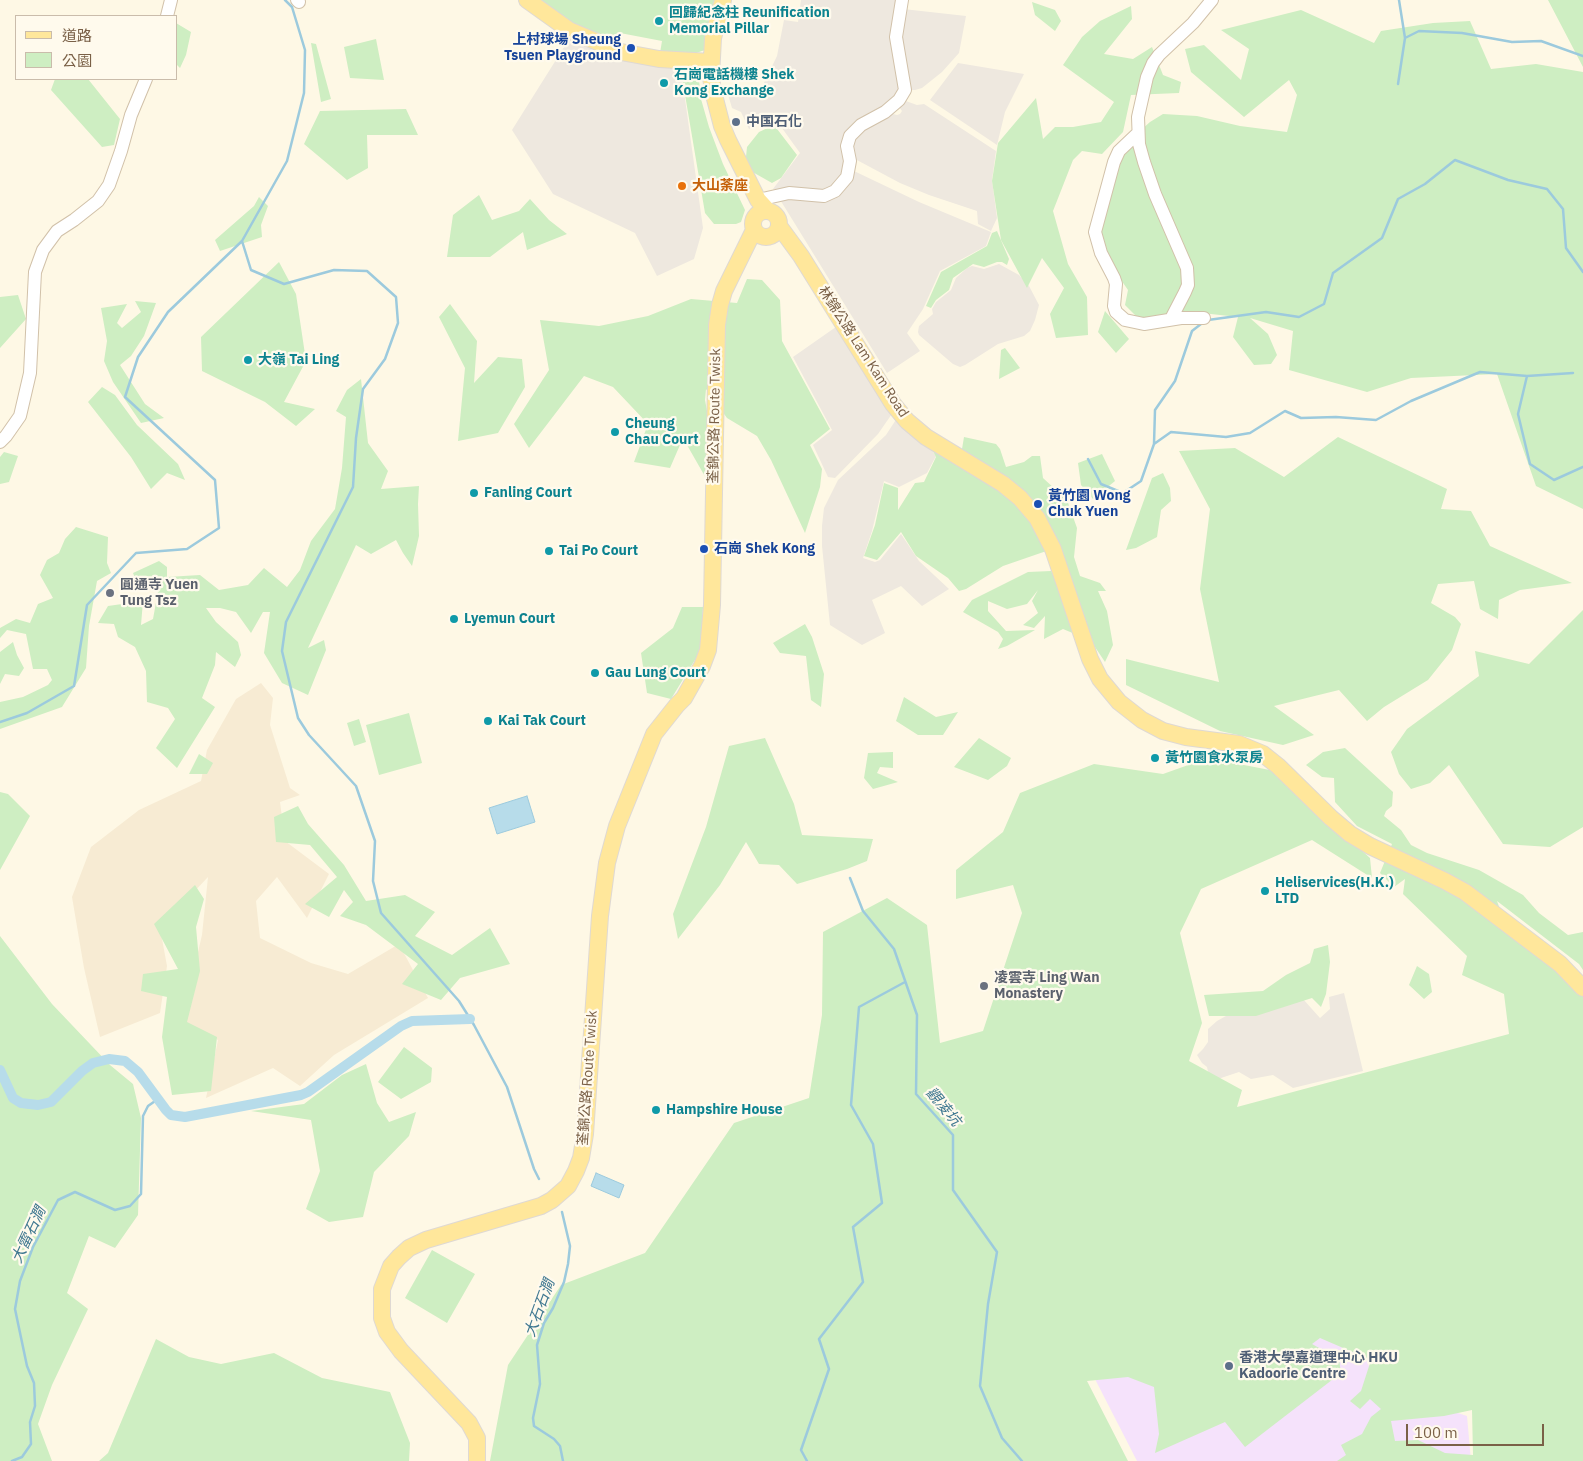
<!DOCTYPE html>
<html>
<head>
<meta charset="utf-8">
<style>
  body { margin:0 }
  #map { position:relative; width:1583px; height:1461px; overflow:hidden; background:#fef8e5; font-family:"IBM Plex Sans","Noto Sans TC",sans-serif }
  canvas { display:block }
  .legend { position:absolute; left:15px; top:15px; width:162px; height:65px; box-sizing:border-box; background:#fffaed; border:1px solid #cabcab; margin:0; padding:6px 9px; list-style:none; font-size:15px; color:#7a6047 }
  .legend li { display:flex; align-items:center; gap:10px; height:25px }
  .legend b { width:25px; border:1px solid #cabcab }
  .scale { position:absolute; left:1406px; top:1424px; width:138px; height:22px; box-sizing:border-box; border:2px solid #7a6047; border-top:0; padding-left:6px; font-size:15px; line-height:18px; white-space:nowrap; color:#7a6047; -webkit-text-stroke:4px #fffaed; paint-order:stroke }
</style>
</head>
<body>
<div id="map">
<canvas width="1583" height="1461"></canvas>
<ul class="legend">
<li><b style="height:6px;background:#ffe79b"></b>道路</li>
<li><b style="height:14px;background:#ceeec2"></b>公園</li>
</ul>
<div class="scale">100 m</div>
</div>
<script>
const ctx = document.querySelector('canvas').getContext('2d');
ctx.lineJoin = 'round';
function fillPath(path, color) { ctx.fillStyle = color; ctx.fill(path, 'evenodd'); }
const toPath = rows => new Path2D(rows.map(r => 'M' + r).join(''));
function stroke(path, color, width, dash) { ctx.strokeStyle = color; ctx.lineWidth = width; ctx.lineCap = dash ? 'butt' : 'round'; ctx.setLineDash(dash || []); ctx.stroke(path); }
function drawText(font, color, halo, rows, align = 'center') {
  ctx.font = font + ' "IBM Plex Sans","Noto Sans TC",sans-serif'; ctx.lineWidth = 4.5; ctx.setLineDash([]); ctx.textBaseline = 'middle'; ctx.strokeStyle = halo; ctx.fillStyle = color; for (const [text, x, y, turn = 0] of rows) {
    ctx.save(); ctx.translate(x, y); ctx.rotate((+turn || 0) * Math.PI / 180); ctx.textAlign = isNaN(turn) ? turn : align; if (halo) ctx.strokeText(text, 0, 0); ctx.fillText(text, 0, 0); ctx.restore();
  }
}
fillPath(toPath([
  [261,683,273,698,270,725,290,788,300,795,280,802,285,841,329,874,307,918,277,877,256,901,260,938,311,963,348,974,399,944,428,998,334,1055,300,1086,273,1068,206,1098,218,1040,182,1021,202,935,208,877,160,928,167,966,160,1013,100,1037,84,968,72,897,91,847,139,810,201,781,207,750,236,699]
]), '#f7ebd3');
fillPath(toPath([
  [801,0,898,0,901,85,895,98,854,128,847,166,830,192,788,191,773,189,800,153,774,117,749,129,741,112,732,108,727,91,743,87,760,91,777,56,784,20,798,22],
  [903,9,966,16,959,53,942,72,922,88,915,90,910,90,900,58],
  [571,36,680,63,703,228,694,259,657,276,635,233,553,194,512,130],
  [958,63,1024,74,1005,112,997,145,930,100],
  [903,100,917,105,924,104,996,151,992,180,997,218,991,231,978,224,977,211,929,195,900,183,855,159,852,150,855,136,889,113,897,115,900,114,902,111,899,107],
  [854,171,919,202,991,232,986,246,940,271,923,309,907,333,920,351,887,373,779,198,818,200],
  [999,264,1019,275,1029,286,1039,305,1035,320,1030,331,1024,336,998,344,965,365,960,367,953,364,919,335,918,332,919,326,933,314,932,309,936,302,951,290,956,278,967,268,972,266,984,269],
  [843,322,896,408,878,434,835,478,828,477,813,445,832,430,793,357],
  [899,415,929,446,936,456,927,473,899,487,884,481,872,531,863,558,875,562,880,560,901,534,919,561,949,589,922,606,901,586,872,600,885,633,862,645,830,625,822,546,822,526,824,508,838,480,886,435],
  [1344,993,1363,1071,1293,1088,1273,1075,1251,1079,1239,1072,1215,1080,1209,1076,1207,1067,1202,1063,1197,1055,1203,1049,1208,1042,1208,1029,1217,1021,1233,1012,1303,999,1320,1018,1330,1009,1329,997]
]), '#eee8df');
fillPath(toPath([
  [1343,1306,1378,1387,1467,1416,1471,1461,1137,1461,1076,1342]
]), '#f5e2fb');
fillPath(toPath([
  [538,0,721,0,705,50,693,54,660,53,662,41,620,33,610,40,567,21],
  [1548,0,1583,0,1583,67],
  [1032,2,1055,10,1061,21,1055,31,1035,15],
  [1131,6,1132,19,1104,54,1133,59,1152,47,1163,75,1181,82,1179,93,1131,95,1123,132,1102,154,1082,151,1073,160,1053,211,1068,264,1087,297,1088,335,1056,338,1050,314,1064,288,1042,258,1027,288,1001,240,992,181,998,143,1036,98,1043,139,1055,127,1073,127,1101,122,1114,102,1063,65,1082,37,1100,21],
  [1301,10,1374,43,1381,31,1433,23,1470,21,1491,69,1536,64,1583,72,1583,509,1536,486,1497,374,1411,378,1367,392,1289,370,1293,331,1250,318,1268,334,1277,355,1271,364,1254,365,1233,337,1238,317,1193,312,1164,316,1138,318,1125,305,1128,290,1110,264,1100,232,1124,145,1150,122,1163,114,1197,116,1240,126,1287,132,1297,95,1289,80,1244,117,1191,72,1185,49,1204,45,1241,80,1249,49,1221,30],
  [176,23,191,32,186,55,180,68,176,64],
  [376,39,384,80,350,78,344,47],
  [311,43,316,44,331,99,321,102],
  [681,71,690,71,696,73,699,80,701,99,709,127,723,164,745,210,741,222,736,224,714,224,705,213],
  [55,79,88,79,120,119,114,145,102,147,51,90],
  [406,109,418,135,367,135,368,168,347,180,304,144,320,111],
  [774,125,797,155,781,178,772,183,749,170,746,157,747,147,759,132],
  [479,195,492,220,519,211,530,199,549,220,567,234,527,250,523,232,490,257,447,257,453,215],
  [259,197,268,206,261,225,262,237,220,251,215,240,254,206],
  [997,231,1009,259,1007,265,1002,262,997,262,984,267,973,264,953,278,949,290,936,300,931,308,926,306,941,272,987,246,992,233],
  [279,262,296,294,306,361,284,402,315,409,296,426,265,402,202,371,201,337],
  [747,279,762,280,780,300,782,341,830,429,810,445,822,469,820,487,805,533,771,460,757,436,727,418,706,389,705,400,710,427,707,480,683,438,670,468,634,462,648,424,613,387,584,376,529,448,514,424,549,370,540,320,599,326,648,316,691,299,737,303],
  [18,295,26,319,0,348,0,297],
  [135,301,156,303,144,336,131,356,120,365,145,404,164,418,141,423,113,382,104,361,107,341,101,308,127,304,117,323,122,328,141,312],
  [450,304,477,341,474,383,498,357,522,359,525,387,498,433,458,441,465,368,439,317],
  [1105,311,1129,339,1116,353,1098,332],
  [1005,348,1020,368,999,379,1001,350],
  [361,379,368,443,388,471,381,489,419,486,418,504,419,536,412,566,403,553,396,540,371,554,356,545,308,648,324,640,326,650,308,695,282,683,264,653,270,612,263,612,251,633,236,612,220,608,206,608,216,622,238,642,241,655,235,667,216,652,215,665,202,698,215,707,177,768,156,748,175,719,168,708,147,702,146,671,135,647,118,637,114,624,98,623,108,606,143,601,141,625,153,619,159,586,135,578,133,573,159,561,167,567,167,577,200,575,219,590,248,585,264,568,287,587,300,570,311,541,335,509,342,468,346,417,336,411,347,390],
  [102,387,115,395,137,425,178,464,185,480,167,473,151,489,131,457,88,402],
  [964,437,996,444,1000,449,1006,467,1024,462,1032,456,1040,456,1043,478,1067,500,1077,528,1074,557,1080,576,1100,583,1106,591,1098,591,1107,611,1113,645,1105,662,1095,647,1084,616,1065,572,1058,547,1003,566,966,589,959,591,948,578,916,556,901,532,877,560,864,556,875,525,884,483,898,488,898,510,915,483,924,482,936,457,930,445,949,455,962,449],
  [1338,437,1447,489,1441,509,1471,511,1490,546,1572,583,1520,590,1499,600,1498,619,1480,609,1474,581,1438,584,1431,603,1455,617,1461,624,1452,650,1428,680,1384,707,1367,721,1339,690,1274,706,1314,735,1283,745,1220,731,1126,685,1126,659,1219,682,1200,589,1210,509,1179,451,1235,448,1284,477],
  [4,452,18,456,9,482,0,484,0,457],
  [1102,454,1115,481,1093,499,1081,485,1078,463],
  [1163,473,1170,488,1171,501,1161,510,1157,537,1136,548,1126,550,1152,478],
  [76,527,108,537,107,563,111,573,97,581,89,626,86,668,62,707,0,729,0,702,23,697,48,685,52,680,47,669,33,669,26,634,7,630,0,638,0,628,16,619,30,623,38,604,53,598,40,575,47,560,59,553,65,539],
  [1051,571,1059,586,1075,634,1063,629,1044,639,1045,616,1034,628,1023,625,1038,613,1032,601,1038,590,1027,604,1007,609,988,601,988,611,1006,631,1035,630,1007,646,998,649,1003,639,998,632,963,612,972,600,1028,572],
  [682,607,703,607,701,650,671,699,647,693,641,653,673,628],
  [1583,610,1583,827,1550,847,1503,844,1449,765,1430,783,1411,789,1399,774,1391,752,1407,729,1479,676,1475,651,1529,664],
  [805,624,812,637,824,674,821,707,811,700,806,656,780,653,773,643],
  [13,642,17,655,24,668,19,676,5,674,0,684,0,652],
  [904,697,936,717,958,712,943,735,918,735,896,721],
  [409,713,422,763,379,775,366,725],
  [359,719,366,742,354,746,347,723],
  [765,738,794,804,802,835,873,839,867,861,847,869,797,884,779,865,759,864,746,842,720,885,678,939,673,914,706,827,729,746],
  [979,738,1011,758,1007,766,988,780,954,767],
  [1345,748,1393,792,1392,806,1386,811,1384,816,1401,830,1411,845,1427,853,1479,870,1523,895,1539,913,1568,935,1583,932,1583,970,1579,964,1497,901,1502,915,1583,989,1583,1461,1337,1461,1346,1455,1341,1445,1362,1434,1371,1417,1381,1409,1370,1399,1360,1409,1350,1401,1361,1391,1371,1360,1320,1338,1312,1344,1339,1359,1341,1373,1245,1447,1225,1422,1155,1453,1159,1434,1154,1387,1128,1377,1087,1381,1128,1461,490,1461,508,1365,561,1285,645,1253,734,1123,809,1098,822,1015,823,932,887,898,927,925,940,1043,983,1031,1022,913,1013,885,956,899,956,870,1003,832,1020,793,1094,764,1163,774,1208,758,1280,772,1320,813,1370,858,1372,878,1312,840,1201,889,1180,933,1202,1023,1189,1061,1242,1090,1237,1107,1509,1034,1504,994,1462,975,1467,956,1403,894,1405,879,1394,887,1380,873,1392,844,1357,826,1335,802,1334,778,1322,777,1306,765,1323,752],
  [1472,1410,1473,1455,1445,1453,1418,1440,1395,1441,1391,1421,1444,1416],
  [893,752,893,768,880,767,877,773,898,782,873,789,864,778,868,753],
  [199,754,213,763,207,774,189,774],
  [0,792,8,794,30,816,0,870],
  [298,806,308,824,344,865,366,901,405,895,435,912,415,936,452,955,490,928,510,964,460,978,441,1000,402,984,418,964,366,925,340,916,353,902,344,890,329,917,305,904,337,877,310,845,276,842,274,817],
  [195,885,204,899,196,927,200,971,187,1022,217,1037,211,1091,172,1095,162,1037,167,997,141,991,143,974,178,969,154,924],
  [0,936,52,1004,110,1065,133,1084,141,1118,138,1215,115,1248,89,1236,67,1293,88,1309,52,1385,38,1424,52,1461,0,1461],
  [1328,945,1330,962,1326,994,1321,1007,1312,998,1256,1016,1209,1016,1204,995,1263,991,1286,975,1310,963,1314,949],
  [1417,966,1429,974,1432,992,1424,999,1409,985],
  [404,1047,432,1068,431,1082,401,1099,378,1082],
  [366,1064,377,1103,389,1122,416,1112,409,1136,374,1172,363,1217,329,1222,306,1209,320,1171,311,1120,251,1111,304,1104,342,1075],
  [432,1250,475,1274,447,1323,405,1298],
  [156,1339,189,1357,221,1364,274,1353,322,1378,390,1392,410,1443,409,1461,99,1461,108,1453]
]), '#ceeec2');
const water = toPath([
  [527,796,535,822,497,834,489,808,527,796],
  [596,1173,624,1185,619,1198,591,1186,596,1173]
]);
fillPath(water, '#b7dcea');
stroke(water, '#9ccadd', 1);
stroke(toPath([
  [285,0,292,7,305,50,304,93,287,161,242,241,251,270,284,284,334,270,367,271,396,297,398,323,385,359,363,389,356,438,353,487,286,622,282,651,298,718,309,735,356,786,375,841,373,881,381,913,459,1001,474,1025,507,1087,534,1169,539,1179],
  [1405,38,1419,31,1462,33,1512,42,1541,41,1583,56],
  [1398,84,1405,38,1399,0],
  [1208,320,1266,312,1299,317,1324,304,1333,273,1382,238,1398,199,1425,184,1455,160,1508,180,1547,189,1563,209,1566,248,1583,272],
  [1527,376,1518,414,1530,464,1554,480,1583,467],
  [1154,444,1171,432,1226,437,1250,433,1285,411,1301,418,1336,417,1376,420,1411,401,1480,372,1527,376,1573,373],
  [1088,459,1101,484,1123,493,1141,481,1154,444,1155,410,1175,381,1192,331,1201,324],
  [0,722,27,713,74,686,87,605,136,553,187,549,219,528,215,480,125,397,138,357,168,312,242,241],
  [850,878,863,911,894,949,917,1015,916,1094,953,1135,953,1190,997,1252,988,1304,980,1386,1002,1438,1022,1461],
  [562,1212,570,1246,568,1264,564,1282,553,1308,544,1323,537,1345,540,1384,533,1418,534,1426,554,1439,560,1446,563,1461],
  [12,1461,22,1457,31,1444,30,1422,35,1406,34,1383,27,1366,15,1309,20,1281,33,1247,58,1200,75,1192,115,1210,130,1206,141,1194,143,1116,148,1106,158,1099],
  [807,1461,801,1450,829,1369,819,1339,863,1282,853,1227,882,1203,873,1144,851,1105,859,1007,905,982]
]), '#9ccadd', 2.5);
stroke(toPath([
  [0,1070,13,1098,21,1103,38,1105,51,1102,82,1071,93,1063,109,1059,125,1061,138,1072,166,1110,171,1115,185,1117,301,1095,308,1092,401,1026,412,1021,470,1019]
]), '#b7dcea', 10);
const minor = toPath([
  [297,0,299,2],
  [167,16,171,0],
  [1138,133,1119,151,1114,162,1095,232,1101,253,1114,278,1116,284,1114,306,1116,312,1125,320,1144,324,1181,318,1204,318],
  [758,200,789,193,824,196,835,191,847,177,850,161,847,146,850,136,861,125,885,112,899,100,905,90,896,37,902,0],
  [1171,319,1185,292,1188,285,1187,268,1155,194,1144,162,1139,144,1138,117,1147,77,1153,63,1159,55,1193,23,1212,0],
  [0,442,6,436,20,416,30,373,35,272,43,250,57,231,74,220,98,201,109,185,121,151,131,115,146,79]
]);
const major = toPath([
  [527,0,569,30,621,52,659,59,711,62],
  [723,0,713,38,711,77,713,91,722,126,728,140,758,200,768,211],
  '753 224a13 13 0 1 1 26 0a13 13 0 1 1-26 0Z',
  [779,226,801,256,893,404,907,421,926,437,1003,484,1020,498,1037,518,1053,549,1090,659,1100,679,1119,702,1142,720,1163,731,1186,737,1239,744,1263,754,1278,766,1331,818,1350,834,1370,846,1445,881,1465,892,1560,964,1583,988],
  [477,1461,477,1438,469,1423,401,1351,387,1332,382,1318,382,1289,391,1266,399,1257,409,1248,426,1240,541,1206,552,1200,568,1186,576,1171,581,1158,585,1134,600,916,607,863,617,826,654,734,677,705,684,698,702,666,708,650,712,605,717,325,720,305,724,291,754,230]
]);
stroke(minor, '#d1c1a9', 14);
stroke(major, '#dfd9d3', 18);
stroke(minor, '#fff', 12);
stroke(major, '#ffe79b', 16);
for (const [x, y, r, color] of [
  [659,21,5,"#0f9aa8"],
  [631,48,5,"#1a4fb4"],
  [664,83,5,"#0f9aa8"],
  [736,122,5,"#5c6f8a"],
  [682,186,5,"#e8710a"],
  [248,360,5,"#0f9aa8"],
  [615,432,5,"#0f9aa8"],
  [474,493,5,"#0f9aa8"],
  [1038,504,5,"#1a4fb4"],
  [704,549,5,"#1a4fb4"],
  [549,551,5,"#0f9aa8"],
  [110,593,5,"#6b7280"],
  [454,619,5,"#0f9aa8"],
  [595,673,5,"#0f9aa8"],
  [488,721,5,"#0f9aa8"],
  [1155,758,5,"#0f9aa8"],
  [1265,891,5,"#0f9aa8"],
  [984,986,5,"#6b7280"],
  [656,1110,5,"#0f9aa8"],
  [1229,1366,5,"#5c6f8a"]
]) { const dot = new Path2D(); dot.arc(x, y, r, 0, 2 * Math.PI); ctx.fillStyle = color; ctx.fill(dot); stroke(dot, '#fffaed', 2); }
drawText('bold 14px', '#0d838f', '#fffaed', [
  ["回歸紀念柱 Reunification",669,13],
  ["Memorial Pillar",669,29],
  ["石崗電話機樓 Shek",674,75],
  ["Kong Exchange",674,91],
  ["大嶺 Tai Ling",258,360],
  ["Cheung",625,424],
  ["Chau Court",625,440],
  ["Fanling Court",484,493],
  ["Tai Po Court",559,551],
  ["Lyemun Court",464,619],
  ["Gau Lung Court",605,673],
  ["Kai Tak Court",498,721],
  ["黃竹園食水泵房",1165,758],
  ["Heliservices(H.K.)",1275,883],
  ["LTD",1275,899],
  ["Hampshire House",666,1110]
], 'left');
drawText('bold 14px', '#164399', '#fffaed', [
  ["上村球場 Sheung",621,40,"right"],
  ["Tsuen Playground",621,56,"right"],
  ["黃竹園 Wong",1048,496],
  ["Chuk Yuen",1048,512],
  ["石崗 Shek Kong",714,549]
], 'left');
drawText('bold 14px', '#4e5e75', '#fffaed', [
  ["中国石化",746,122],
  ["香港大學嘉道理中心 HKU",1239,1358],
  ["Kadoorie Centre",1239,1374]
], 'left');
drawText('bold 14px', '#c56008', '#fffaed', [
  ["大山荼座",692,186]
], 'left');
drawText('14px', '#7a6047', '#fffaed', [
  ["林錦公路 Lam Kam Road",863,352,57],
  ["荃錦公路 Route Twisk",715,416,-89],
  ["荃錦公路 Route Twisk",588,1078,-86]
]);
drawText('bold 14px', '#5b616d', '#fffaed', [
  ["圓通寺 Yuen",120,585],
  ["Tung Tsz",120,601],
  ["凌雲寺 Ling Wan",994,978],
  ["Monastery",994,994]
], 'left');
drawText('italic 15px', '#3e7790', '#fffaed', [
  ["觀凌坑",943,1107,50],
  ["大雷石澗",29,1235,-65],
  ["大石石澗",540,1308,-70]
]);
</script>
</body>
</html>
